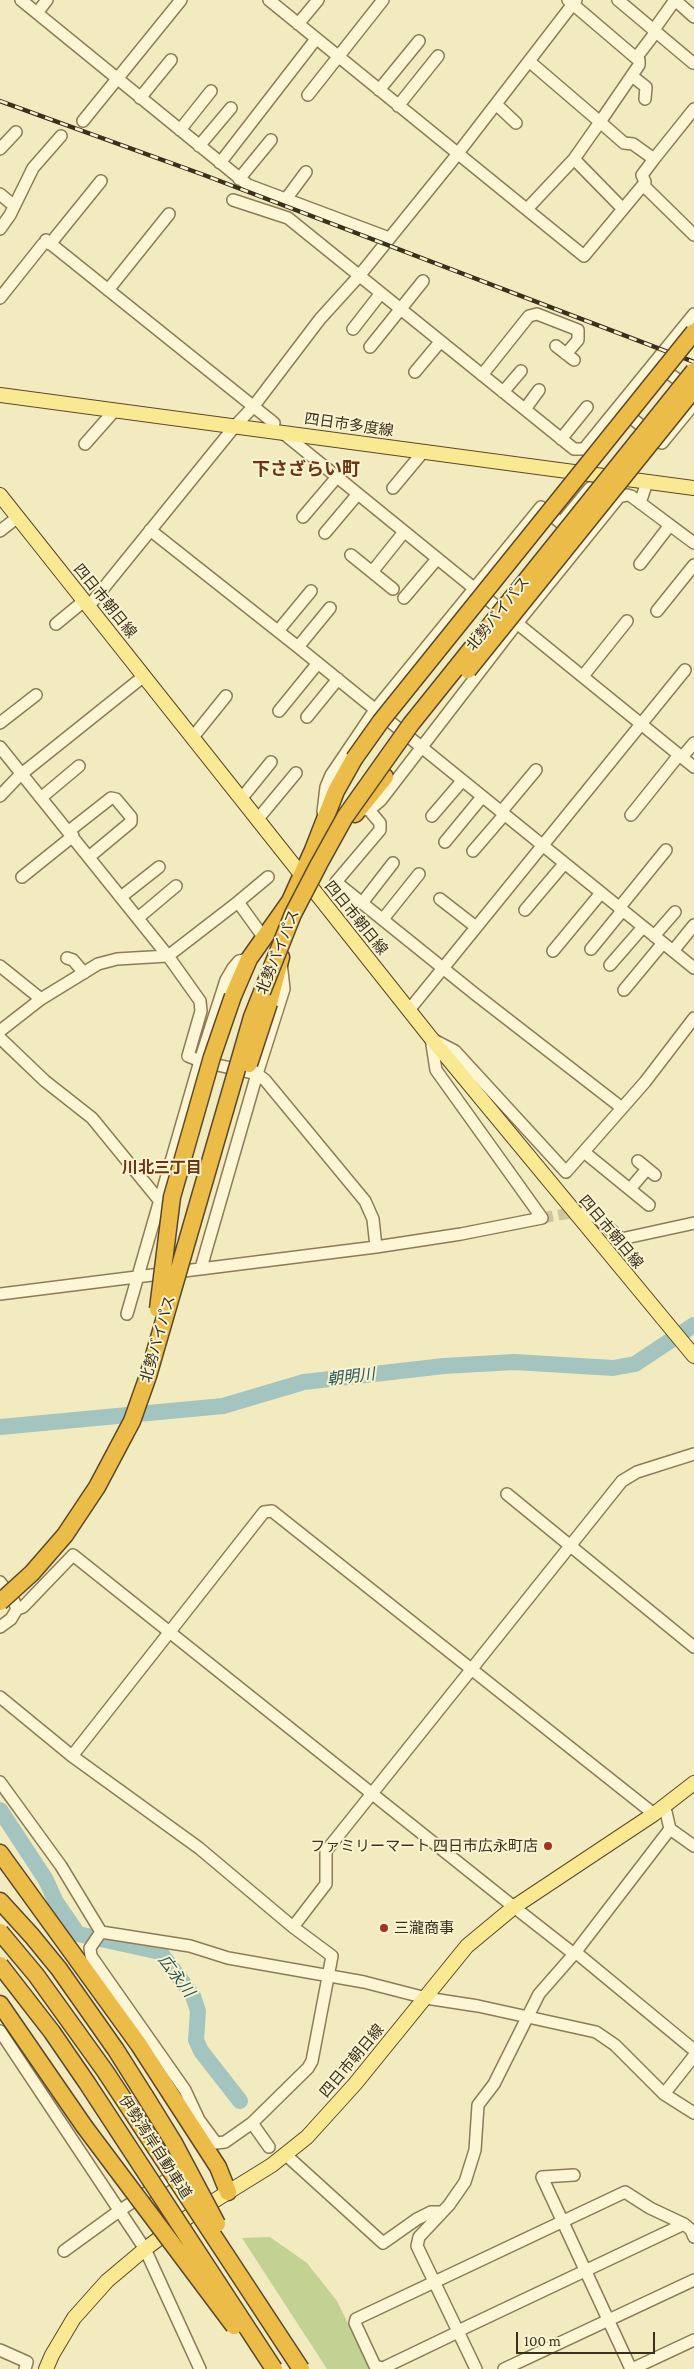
<!DOCTYPE html>
<html>
<head>
<meta charset="utf-8">
<style>
  body { margin:0 }
  #map { position:relative; width:694px; height:2369px; overflow:hidden; background:#f2ebc0; font-family:"Crimson Pro",serif }
  canvas { display:block }
  .scale { position:absolute; left:516px; top:2332px; width:139px; height:22px; box-sizing:border-box; border:2px solid #3b301c; border-top:0; padding-left:6px; font-size:15px; line-height:18px; white-space:nowrap; color:#3b301c; -webkit-text-stroke:4px #f9f3d0; paint-order:stroke }
</style>
</head>
<body>
<div id="map">
<canvas width="694" height="2369"></canvas>
<div class="scale">100 m</div>
</div>
<script>
const ctx = document.querySelector('canvas').getContext('2d');
ctx.lineJoin = 'round';
function fillPath(path, color) { ctx.fillStyle = color; ctx.fill(path, 'evenodd'); }
const toPath = rows => new Path2D(rows.map(r => 'M' + r).join(''));
function stroke(path, color, width, dash) { ctx.strokeStyle = color; ctx.lineWidth = width; ctx.lineCap = dash ? 'butt' : 'round'; ctx.setLineDash(dash || []); ctx.stroke(path); }
function drawText(font, color, halo, rows, align = 'center') {
  ctx.font = font + ' "Crimson Pro","Noto Sans JP",serif'; ctx.lineWidth = 4; ctx.setLineDash([]); ctx.textBaseline = 'middle'; ctx.strokeStyle = halo; ctx.fillStyle = color; for (const [text, x, y, turn = 0] of rows) {
    ctx.save(); ctx.translate(x, y); ctx.rotate((+turn || 0) * Math.PI / 180); ctx.textAlign = isNaN(turn) ? turn : align; if (halo) ctx.strokeText(text, 0, 0); ctx.fillText(text, 0, 0); ctx.restore();
  }
}
fillPath(toPath([
  [270,2237,307,2263,337,2301,370,2369,327,2369,242,2238]
]), '#c1d292');
stroke(toPath([
  [0,1427,223,1406,304,1382,444,1366,514,1362,613,1368,635,1364,694,1325],
  [0,1810,46,1880,56,1902,78,1934,160,1952,193,1996,198,2011,196,2040,201,2051,240,2101]
]), '#a3c4bf', 16);
stroke(toPath([
  [542,1218,582,1211]
]), '#cdc69f', 11, [11, 5.5]);
const minor = toPath([
  [21,0,248,185,389,238],
  [269,0,584,256,643,185,694,235],
  [568,0,636,58],
  [618,0,693,63],
  [675,0,694,17],
  [37,13,47,0],
  [298,24,318,0],
  [653,31,675,0],
  [530,62,600,122,639,65,639,60,636,58,655,33],
  [632,76,646,87,645,99],
  [379,90,419,41],
  [308,95,383,0],
  [140,98,171,60],
  [497,105,516,123],
  [398,106,438,56],
  [83,121,181,0],
  [180,130,211,91],
  [199,146,231,108],
  [0,149,16,132],
  [574,159,622,208],
  [654,159,694,109],
  [220,163,316,39],
  [239,179,271,140],
  [0,194,13,205],
  [286,199,306,172],
  [233,200,288,218,574,449,584,449,694,314],
  [527,209,574,159,600,122,624,143,633,144,654,159,642,175,645,182,643,185],
  [0,229,10,215,33,168,61,136],
  [46,240,274,423],
  [50,244,101,181],
  [108,290,169,214],
  [0,298,43,244],
  [353,329,381,293],
  [556,346,574,360],
  [370,347,423,281],
  [658,366,690,388],
  [415,372,440,342],
  [482,375,529,316,537,314,578,330,578,340,566,354],
  [503,392,521,371],
  [525,409,539,390],
  [622,410,662,443,694,404],
  [283,433,694,767],
  [561,439,587,407],
  [85,444,115,410],
  [393,488,423,452],
  [640,503,647,482],
  [303,517,337,477],
  [561,523,590,488],
  [150,530,298,647,694,968],
  [0,531,18,517],
  [325,533,357,495],
  [351,555,393,589],
  [640,564,670,525],
  [372,572,404,532],
  [404,598,437,559],
  [89,606,235,426,253,407,320,319,359,276,452,161,576,0],
  [657,611,694,565],
  [56,624,84,601],
  [278,631,311,591],
  [298,647,330,608],
  [583,676,627,621],
  [279,711,318,663],
  [307,717,338,679],
  [0,723,36,695],
  [193,737,226,696],
  [0,747,168,956,200,1001,201,1011,188,1056,200,1061,257,1074,265,1080,365,1201,373,1219,376,1247],
  [682,757,694,743],
  [0,796,19,776,144,676],
  [42,797,79,766],
  [241,799,271,762],
  [360,809,369,810,381,800,518,622,619,497,627,495,631,496,694,543],
  [369,810,380,823,380,830,336,882,475,994,622,1108],
  [323,812,326,787,331,775,375,710,541,507,572,532],
  [501,812,536,770],
  [631,815,679,755],
  [432,816,462,781],
  [257,820,296,773],
  [69,831,111,798,116,799,131,817,131,822,89,857],
  [445,842,482,797],
  [473,851,504,815],
  [22,877,73,836],
  [121,897,159,867],
  [440,899,476,927],
  [238,902,268,877],
  [362,903,393,863],
  [619,908,666,850],
  [525,910,564,864],
  [138,918,176,886],
  [383,919,419,874],
  [654,936,675,912],
  [591,949,622,911],
  [553,951,601,893],
  [673,951,694,925],
  [67,958,73,960,84,973],
  [610,965,643,927],
  [0,966,41,999],
  [624,990,663,943],
  [409,1010,685,670],
  [0,1031,41,999,98,964,117,959,168,956,238,902,264,938],
  [0,1038,45,1081,92,1118,159,1200],
  [434,1040,455,1051,566,1172,645,1082,694,1018],
  [584,1152,649,1205],
  [638,1161,655,1175],
  [630,1189,647,1169],
  [586,1211,600,1220,621,1239,694,1223],
  [201,1268,257,1074,284,989,281,962],
  [0,1294,376,1247,461,1234,542,1218,436,1070,431,1038],
  [127,1314,200,1061,226,980,233,968,239,961,249,959],
  [507,1494,694,1647],
  [0,1582,13,1599,17,1609,11,1619,0,1627],
  [17,1609,23,1607,73,1555,514,1907,574,1954,579,1955,694,2050],
  [0,1697,72,1756,199,1848,293,1927,332,1956,312,2061,308,2068,252,2123,225,2142,216,2143,199,2120,185,2090,91,1956,90,1948,101,1932],
  [72,1756,264,1512,272,1511,654,1814],
  [0,1782,61,1866,101,1932,190,1946,228,1958,364,1982,426,1998,478,2006,596,2032,615,2045,664,2094,694,2113],
  [662,1808,666,1812,670,1829,694,1846],
  [293,1927,326,1884,326,1851,622,1481,637,1472,694,1454],
  [0,2031,145,2249,200,2369],
  [664,2094,694,2056],
  [252,2123,269,2147],
  [286,2155,383,2243,417,2219,431,2212,441,2212],
  [574,2175,542,2177,631,2369],
  [64,2251,119,2211,178,2172],
  [458,2331,684,2224],
  [458,2332,383,2368,375,2366,355,2323,356,2319,625,2192,650,2208,684,2224,691,2230,694,2237],
  [0,2350,27,2362,25,2369],
  [476,2369,417,2246,419,2237,449,2205,465,2182,475,2150,478,2105,494,2084,539,1994,574,1954,670,1829],
  [504,2369,694,2280],
  [632,2369,694,2340]
]);
const major = toPath([
  [0,395,694,488],
  [0,495,431,1038,694,1356],
  [46,2369,52,2355,74,2318,107,2281,145,2249,188,2217,272,2165,307,2137,355,2084,467,1946,514,1907,654,1814,694,1783]
]);
const highway = toPath([
  [355,814,385,777],
  [233,996,249,959,290,901,313,850,336,791,354,759],
  [269,1003,281,957],
  [0,1853,139,2045,218,2167,228,2192],
  [0,1901,32,1936,59,1969,116,2050,145,2096],
  [0,2004,84,2126]
]);
stroke(minor, '#8d7c56', 14);
stroke(major, '#5b482a', 16);
stroke(highway, '#5b482a', 19);
stroke(minor, '#fcf6d4', 11);
stroke(major, '#fae993', 14);
stroke(highway, '#ebbc47', 16);
const rail = toPath([
  [0,101,204,175,694,362]
]);
stroke(rail, '#3b301c', 4.5);
stroke(rail, '#f9f3d0', 2.5, [8]);
const highwayBridge = toPath([
  [468,670,694,389],
  [354,759,381,721,694,332],
  [249,1064,269,1003],
  [158,1309,172,1197,212,1057,233,996],
  [0,1602,32,1573,65,1535,97,1487,132,1421,148,1376,252,1017,293,914,319,864,345,817,411,724,694,371],
  [0,1932,36,1975,105,2071,301,2369],
  [0,1965,52,2032,87,2083,274,2369],
  [145,2096,174,2143,217,2224],
  [84,2126,234,2326]
]);
stroke(highwayBridge, '#5b482a', 19, []);
stroke(highwayBridge, '#ebbc47', 16);
for (const [x, y, r, color] of [
  [548,1846,5,"#a3321f"],
  [384,1928,5,"#a3321f"]
]) { const dot = new Path2D(); dot.arc(x, y, r, 0, 2 * Math.PI); ctx.fillStyle = color; ctx.fill(dot); stroke(dot, '#f9f3d0', 2); }
drawText('15px', '#3b301c', '#f9f3d0', [
  ["四日市多度線",349,425,8],
  ["四日市朝日線",105,601,51],
  ["北勢バイパス",498,614,-51],
  ["四日市朝日線",356,918,51],
  ["北勢バイパス",278,952,-68],
  ["四日市朝日線",611,1232,50],
  ["北勢バイパス",158,1339,-74],
  ["四日市朝日線",352,2061,-50],
  ["伊勢湾岸自動車道",155,2147,57]
]);
drawText('15px', '#3b301c', '#f9f3d0', [
  ["ファミリーマート 四日市広永町店",538,1846],
  ["三瀧商事",394,1928,"left"]
], 'right');
drawText('bold 16px', '#6d3516', '#f9f3d0', [
  ["川北三丁目",162,1168]
]);
drawText('italic 16px', '#29585d', '#f9f3d0', [
  ["朝明川",351,1377,-7],
  ["広永川",176,1976,53]
]);
drawText('bold 18px', '#6d3516', '#f9f3d0', [
  ["下さざらい町",306,469]
]);
</script>
</body>
</html>
